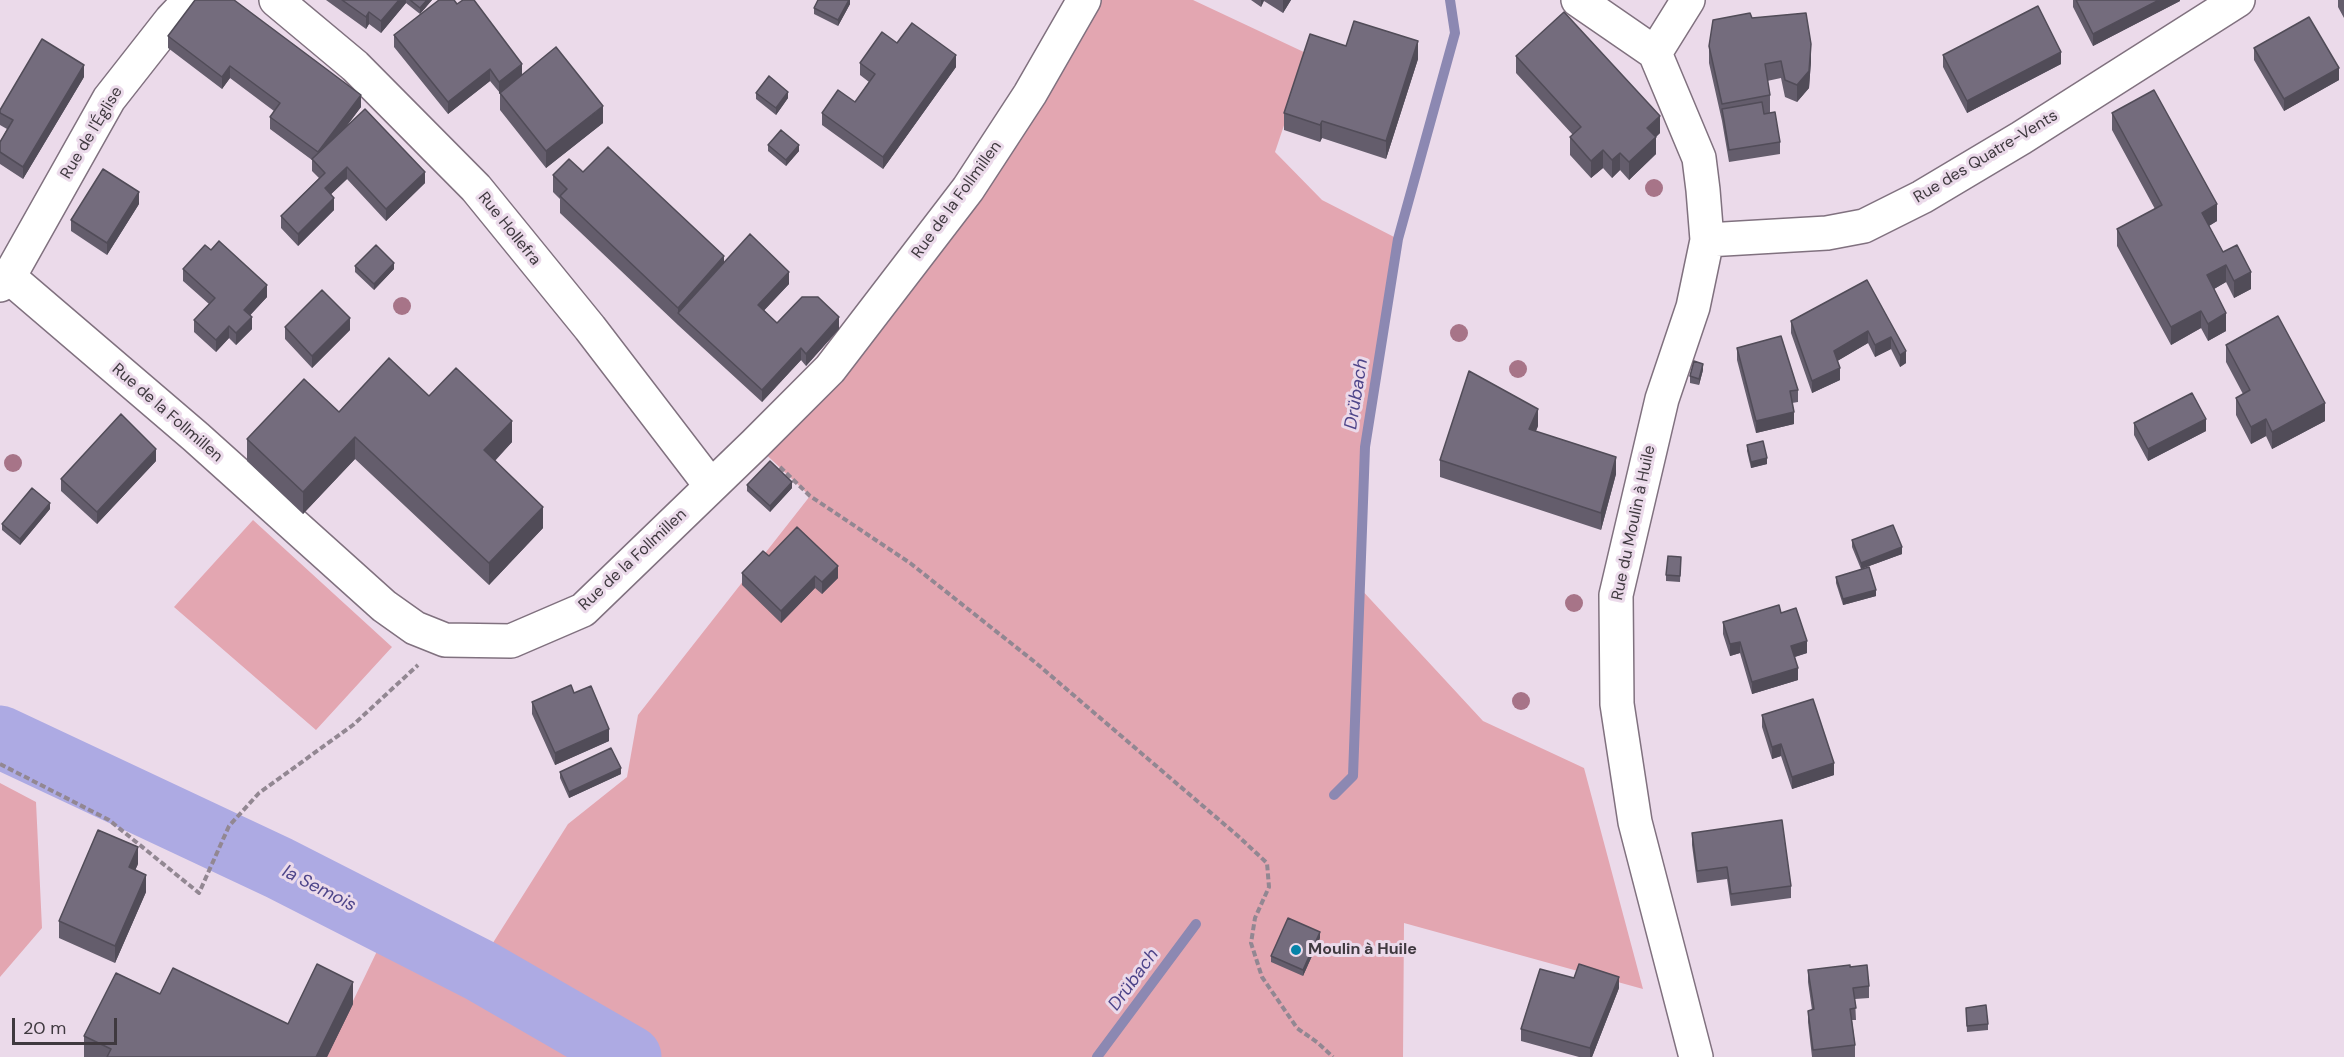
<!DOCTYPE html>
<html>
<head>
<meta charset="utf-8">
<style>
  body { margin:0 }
  #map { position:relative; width:2344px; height:1057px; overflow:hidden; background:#ebdaea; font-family:"DM Sans",sans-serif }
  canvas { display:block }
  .scale { position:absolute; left:12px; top:1018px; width:105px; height:27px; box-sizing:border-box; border:3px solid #3f393f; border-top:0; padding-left:8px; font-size:18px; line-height:21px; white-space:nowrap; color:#3f393f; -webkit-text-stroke:4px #ebdaea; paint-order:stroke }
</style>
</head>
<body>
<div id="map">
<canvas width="2344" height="1057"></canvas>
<div class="scale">20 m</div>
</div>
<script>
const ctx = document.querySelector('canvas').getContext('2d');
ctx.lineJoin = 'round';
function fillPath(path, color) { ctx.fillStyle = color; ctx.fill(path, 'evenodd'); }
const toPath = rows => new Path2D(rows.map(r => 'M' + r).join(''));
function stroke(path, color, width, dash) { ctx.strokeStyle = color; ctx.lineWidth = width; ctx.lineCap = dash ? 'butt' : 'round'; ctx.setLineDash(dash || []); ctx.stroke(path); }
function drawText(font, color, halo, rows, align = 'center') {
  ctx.font = font + ' "DM Sans",sans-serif'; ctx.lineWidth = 6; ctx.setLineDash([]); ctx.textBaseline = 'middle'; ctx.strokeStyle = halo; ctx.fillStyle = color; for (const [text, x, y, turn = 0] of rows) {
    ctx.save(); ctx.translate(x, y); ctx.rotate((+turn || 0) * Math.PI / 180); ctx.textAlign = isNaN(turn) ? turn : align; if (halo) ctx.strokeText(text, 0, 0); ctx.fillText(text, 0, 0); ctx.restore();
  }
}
fillPath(toPath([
  [1084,0,1193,0,1308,54,1275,152,1322,200,1398,239,1365,447,1359,587,1483,721,1584,768,1643,989,1404,923,1403,1057,326,1057,380,945,472,976,568,824,627,777,638,715,810,496,755,444,830,369],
  [253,520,392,647,316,730,174,607],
  [0,720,24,749,171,818,163,834,0,749],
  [0,783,36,802,42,928,0,977]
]), '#e3a6b1');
stroke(toPath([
  [1334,795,1353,776,1365,447,1398,239,1455,33,1450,0],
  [1097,1057,1196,924]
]), '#8c88b2', 10);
stroke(toPath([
  [0,737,279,868,481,971,630,1057]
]), '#adaae3', 63);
const street = toPath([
  [276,0,355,66,476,188,590,328,711,486],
  [9,277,196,437,384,606,415,628,445,640,511,641,583,610,755,444,830,369,968,189,1030,94,1084,0]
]);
const secondary = toPath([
  [1578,0,1655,53,1699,158,1703,190,1707,240,1693,307,1662,399,1616,595,1617,704,1635,822,1696,1057],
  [1655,53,1688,0],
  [1707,240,1827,233,1864,226,1922,197,2021,138,2238,0],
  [0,285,9,277,109,99,171,20,190,0]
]);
stroke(street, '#80717f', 36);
stroke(secondary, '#80717f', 36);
stroke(toPath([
  [780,467,810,496,910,563,1036,663,1238,836,1267,863,1269,887,1255,918,1251,943,1262,977,1297,1028,1318,1043,1333,1057],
  [0,764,109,820,199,893,229,826,259,793,353,725,418,665]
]), '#928792', 4, [6, 3]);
stroke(street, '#fff', 33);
stroke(secondary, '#fff', 33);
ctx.fillStyle = '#a77488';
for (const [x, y] of [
  [1654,188],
  [402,306],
  [1459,333],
  [1518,369],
  [13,463],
  [1574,603],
  [1521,701]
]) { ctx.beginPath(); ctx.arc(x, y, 9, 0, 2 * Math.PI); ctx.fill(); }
fillPath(toPath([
  [326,0,432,0,420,14,406,3,381,33,369,24,366,29],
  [850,0,850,4,838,26,814,14,814,8],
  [1251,0,1291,0,1283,13,1264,1,1261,7],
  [2073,0,2180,0,2180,1,2093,46,2073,7],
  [2338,0,2344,0,2344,18,2338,7],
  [1752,18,1811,61,1809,88,1797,102,1785,97,1781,78,1767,81,1770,95,1770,113,1780,142,1780,154,1729,162,1722,121,1709,63,1709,46],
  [394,35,522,74,603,123,546,168,500,110,500,93,490,81,448,114,394,47],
  [168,36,361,107,345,128,425,183,386,221,347,179,331,194,334,210,298,246,281,228,281,216,319,178,312,171,312,160,270,129,270,117,274,111,230,78,222,89,168,48],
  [897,43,956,67,883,169,822,125,822,113,855,102,869,82,860,75,860,63],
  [1346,46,1418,59,1386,159,1322,138,1320,142,1284,130,1284,113],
  [2254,48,2339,80,2284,111,2254,60],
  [1943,55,2061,64,1967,113,1943,67],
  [1516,56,1660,133,1656,137,1656,154,1629,180,1620,170,1612,178,1603,168,1591,178,1570,155,1570,137,1573,135,1516,73],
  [84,77,23,179,0,164,0,142,7,129,0,125,0,110],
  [756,93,788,98,776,115,756,99],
  [2112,113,2217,221,2209,226,2223,252,2251,289,2234,298,2226,282,2214,289,2226,331,2208,341,2201,328,2171,345,2117,246,2117,229,2155,209,2112,130],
  [768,145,799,151,786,166,768,151],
  [583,172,724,263,789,284,764,310,777,323,839,329,806,366,801,360,762,402,678,325,560,213,560,199,553,192,553,175],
  [139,204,107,255,71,231,71,220],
  [211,250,267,297,250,315,252,329,236,345,229,338,216,352,194,332,194,320,209,304,183,281,183,269],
  [355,266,394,269,374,290,355,272],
  [1867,280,1906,363,1900,367,1891,349,1875,357,1868,343,1837,361,1840,380,1812,393,1791,333,1791,321],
  [285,327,350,330,312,368,285,339],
  [2226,345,2325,421,2272,449,2266,436,2251,444,2236,415,2236,398,2243,394,2226,362],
  [1737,348,1798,390,1798,402,1792,403,1794,424,1756,433,1737,360],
  [1703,370,1699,385,1690,383,1690,376],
  [429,396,512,442,495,461,543,528,489,585,355,459,303,514,247,461,247,439,339,412],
  [2134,423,2206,431,2148,461,2134,435],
  [1538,426,1536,431,1616,474,1601,530,1440,477,1440,460],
  [1747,445,1767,464,1751,468,1747,451],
  [156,461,97,524,61,491,61,479],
  [747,485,792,488,770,512,747,491],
  [50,509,20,545,2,530,2,524],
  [1852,540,1902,554,1861,569,1852,547],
  [769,556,838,578,822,594,815,588,781,623,742,585,742,573],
  [1681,557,1680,582,1666,581,1666,575],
  [1836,577,1876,596,1843,605,1836,583],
  [1781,613,1807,653,1795,657,1798,680,1752,694,1740,653,1730,656,1723,634,1723,622],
  [574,693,609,741,555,765,532,714,532,702],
  [1762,715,1834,775,1792,789,1781,756,1772,759,1762,727],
  [560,772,621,774,569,798,560,778],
  [1692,833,1791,886,1791,898,1731,906,1727,879,1697,883,1692,845],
  [138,864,135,870,146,892,115,963,59,938,59,921],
  [1320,938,1303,976,1271,962,1271,956],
  [1850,967,1869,986,1869,998,1855,999,1856,1020,1852,1020,1855,1045,1855,1057,1812,1057,1808,1022,1808,1011,1812,1010,1808,982,1808,970],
  [1619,988,1592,1057,1579,1057,1521,1041,1521,1029],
  [160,994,288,1024,353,1004,327,1057,84,1057,84,1036],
  [1966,1008,1988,1024,1988,1030,1967,1032]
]), '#645d6c');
fillPath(toPath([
  [399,0,406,0,406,3,381,33,381,21],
  [427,0,432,0,420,14,420,8],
  [849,0,850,0,850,4,838,26,838,20],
  [1261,0,1264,0,1261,7],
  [1283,0,1291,0,1283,13],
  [2159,0,2180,0,2180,1,2093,46,2093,34],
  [369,12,369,24,366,29,366,17],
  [1418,41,1418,59,1386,159,1386,141],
  [1811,44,1811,61,1809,88,1797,102,1797,85],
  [2061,52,2061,64,1967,113,1967,101],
  [956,55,956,67,883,169,883,157],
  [522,64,522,76,499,94,499,82],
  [84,65,84,77,23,179,23,167],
  [230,66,230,78,222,89,222,77],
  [2339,68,2339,80,2284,111,2284,99],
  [490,69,490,81,448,114,448,102],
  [788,92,788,98,776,115,776,108],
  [361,95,361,107,318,164,318,152],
  [603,106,603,123,546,168,546,151],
  [1660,116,1660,133,1647,145,1647,128],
  [1322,121,1322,138,1320,142,1320,125],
  [1656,137,1656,154,1629,180,1629,162],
  [799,145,799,151,786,166,786,160],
  [1603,150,1603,168,1591,178,1591,161],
  [1620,153,1620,170,1612,178,1612,160],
  [347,167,347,179,325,200,325,188],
  [425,172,425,183,386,221,386,209],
  [139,192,139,204,107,255,107,243],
  [334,198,334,210,298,246,298,234],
  [2217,204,2217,221,2202,230,2202,213],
  [724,256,724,273,678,313,678,308],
  [394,263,394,269,374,290,374,284],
  [2226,265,2226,282,2207,293,2207,275],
  [789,272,789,284,758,317,758,305],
  [2251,272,2251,289,2234,298,2234,281],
  [267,285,267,297,244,322,244,310],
  [2201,311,2201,328,2171,345,2171,327],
  [2226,313,2226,331,2208,341,2208,324],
  [252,317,252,329,236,345,236,333],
  [839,317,839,329,806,366,806,354],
  [350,318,350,330,312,368,312,356],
  [229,326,229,338,216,352,216,340],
  [1868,331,1868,343,1834,363,1834,351],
  [1891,337,1891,349,1875,357,1875,345],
  [801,348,801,360,762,402,762,390],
  [1906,351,1906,363,1900,367,1900,355],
  [1703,364,1703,370,1699,385,1699,379],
  [1840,368,1840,380,1812,393,1812,381],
  [2325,403,2325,421,2272,449,2272,432],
  [1538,409,1538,426,1529,446,1529,429],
  [1794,412,1794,424,1756,433,1756,421],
  [2206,419,2206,431,2148,461,2148,449],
  [2266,419,2266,436,2251,444,2251,427],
  [512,421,512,442,484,472,484,450],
  [355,437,355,459,303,514,303,492],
  [156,449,156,461,97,524,97,512],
  [1616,457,1616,474,1601,530,1601,513],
  [1767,458,1767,464,1751,468,1751,462],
  [792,482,792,488,770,512,770,506],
  [50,503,50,509,20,545,20,539],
  [543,507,543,528,489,585,489,563],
  [1902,547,1902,554,1861,569,1861,563],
  [838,566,838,578,822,594,822,582],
  [815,576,815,588,781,623,781,611],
  [1876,590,1876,596,1843,605,1843,599],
  [1807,641,1807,653,1791,658,1791,646],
  [1740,642,1740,653,1730,656,1730,644],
  [1798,668,1798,680,1752,694,1752,682],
  [609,729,609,741,555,765,555,753],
  [1781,744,1781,756,1772,759,1772,747],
  [1834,763,1834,775,1792,789,1792,777],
  [621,768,621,774,569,798,569,792],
  [138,847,138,864,129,884,129,867],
  [146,875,146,892,115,963,115,946],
  [1320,932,1320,938,1303,976,1303,970],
  [1619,977,1619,988,1592,1057,1590,1057,1590,1048],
  [353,982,353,1004,327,1057,316,1057]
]), '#514c58');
const building = toPath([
  [195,0,234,0,361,95,318,152,270,117,280,103,230,66,222,77,168,36,195,0],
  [342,0,399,0,381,21,369,12,366,17,342,0],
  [410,0,427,0,420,8,410,0],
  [439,0,454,0,457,4,463,0,474,0,522,64,499,82,490,69,448,102,394,35,439,0],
  [818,0,849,0,838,20,814,8,818,0],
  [2076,0,2159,0,2093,34,2076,0],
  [2038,6,2061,52,1967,101,1943,55,2038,6],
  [1564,12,1660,116,1647,128,1656,137,1629,162,1620,153,1612,160,1603,150,1591,161,1570,137,1581,127,1516,56,1564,12],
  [1750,13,1752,18,1806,13,1811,44,1809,71,1797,85,1785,80,1781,61,1765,64,1770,95,1722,104,1709,46,1713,20,1750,13],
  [2309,17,2339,68,2284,99,2254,48,2309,17],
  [1354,21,1418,41,1386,141,1322,121,1320,125,1284,113,1310,34,1346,46,1354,21],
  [912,23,956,55,883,157,822,113,838,90,855,102,875,74,860,63,882,32,897,43,912,23],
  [42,39,84,65,23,167,0,152,0,142,13,120,0,113,0,110,42,39],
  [556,47,603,106,546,151,500,93,556,47],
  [769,76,788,92,776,108,756,93,769,76],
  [2154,90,2217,204,2202,213,2223,252,2237,245,2251,272,2234,281,2226,265,2207,275,2226,313,2208,324,2201,311,2171,327,2117,229,2162,205,2112,113,2154,90],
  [1762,102,1764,114,1775,112,1780,142,1729,150,1722,109,1762,102],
  [365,109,425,172,386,209,347,167,325,188,334,198,298,234,281,216,325,173,312,159,365,109],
  [781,130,799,145,786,160,768,145,781,130],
  [608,147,724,256,678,308,560,196,567,189,553,175,569,159,583,172,608,147],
  [103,169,139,192,107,243,71,220,103,169],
  [750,234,789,272,758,305,777,323,802,297,818,297,839,317,806,354,801,348,762,390,678,313,750,234],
  [219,241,267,285,244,310,252,317,236,333,229,326,216,340,194,320,215,298,183,269,205,245,211,250,219,241],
  [376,245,394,263,374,284,355,266,376,245],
  [1867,280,1906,351,1900,355,1891,337,1875,345,1868,331,1834,351,1840,368,1812,381,1791,321,1867,280],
  [322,290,350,318,312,356,285,327,322,290],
  [2278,316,2325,403,2272,432,2266,419,2251,427,2236,398,2250,390,2226,345,2278,316],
  [1781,336,1798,390,1790,391,1794,412,1756,421,1737,348,1781,336],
  [389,358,429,396,456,368,512,421,484,450,543,507,489,563,355,437,303,492,247,439,304,379,339,412,389,358],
  [1694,361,1703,364,1699,379,1690,376,1694,361],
  [1469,371,1538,409,1529,429,1616,457,1601,513,1440,460,1469,371],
  [2192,393,2206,419,2148,449,2134,423,2192,393],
  [121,414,156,449,97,512,61,479,121,414],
  [1763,441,1767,458,1751,462,1747,445,1763,441],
  [770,461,792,482,770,506,747,485,770,461],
  [32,488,50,503,20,539,2,524,32,488],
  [1893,525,1902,547,1861,563,1852,540,1893,525],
  [797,527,838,566,822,582,815,576,781,611,742,573,763,551,769,556,797,527],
  [1668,556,1681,557,1680,576,1666,575,1668,556],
  [1869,567,1876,590,1843,599,1836,577,1869,567],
  [1779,605,1781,613,1796,608,1807,641,1791,646,1798,668,1752,682,1740,642,1730,644,1723,622,1779,605],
  [571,685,574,693,591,686,609,729,555,753,532,702,571,685],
  [1813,699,1834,763,1792,777,1781,744,1772,747,1762,715,1813,699],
  [611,748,621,768,569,792,560,772,611,748],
  [1782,820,1791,886,1731,894,1727,867,1697,871,1692,833,1782,820],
  [98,830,138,847,129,867,146,875,115,946,59,921,98,830],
  [1288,918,1320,932,1303,970,1271,956,1288,918],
  [317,964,353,982,316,1057,107,1057,111,1049,84,1036,116,973,160,994,173,968,288,1024,317,964],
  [1579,964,1619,977,1590,1048,1521,1029,1540,969,1574,978,1579,964],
  [1850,965,1850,967,1867,965,1869,986,1853,988,1856,1008,1850,1009,1855,1045,1813,1050,1808,1011,1814,1009,1808,970,1850,965],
  [1986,1005,1988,1024,1967,1026,1966,1008,1986,1005]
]);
fillPath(building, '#746c7d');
stroke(building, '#514c58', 1.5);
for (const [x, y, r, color] of [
  [1296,950,6,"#0683a8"]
]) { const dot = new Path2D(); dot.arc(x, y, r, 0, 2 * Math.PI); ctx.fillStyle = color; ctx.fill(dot); stroke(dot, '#ebdaea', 2); }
drawText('16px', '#3f393f', '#ebdaea', [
  ["Rue de l'Église",92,133,-59],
  ["Rue des Quatre-Vents",1986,157,-31],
  ["Rue de la Follmillen",957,200,-54],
  ["Rue Hollefra",509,229,51],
  ["Rue de la Follmillen",167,413,41],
  ["Rue du Moulin à Huile",1634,523,-78],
  ["Rue de la Follmillen",633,560,-43]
]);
drawText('bold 16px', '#3f393f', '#ebdaea', [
  ["Moulin à Huile",1308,950]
], 'left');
drawText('italic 18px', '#4e458a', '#ebdaea', [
  ["Drübach",1357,394,-81],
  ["la Semois",319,889,27],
  ["Drübach",1134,980,-54]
]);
</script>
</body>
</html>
